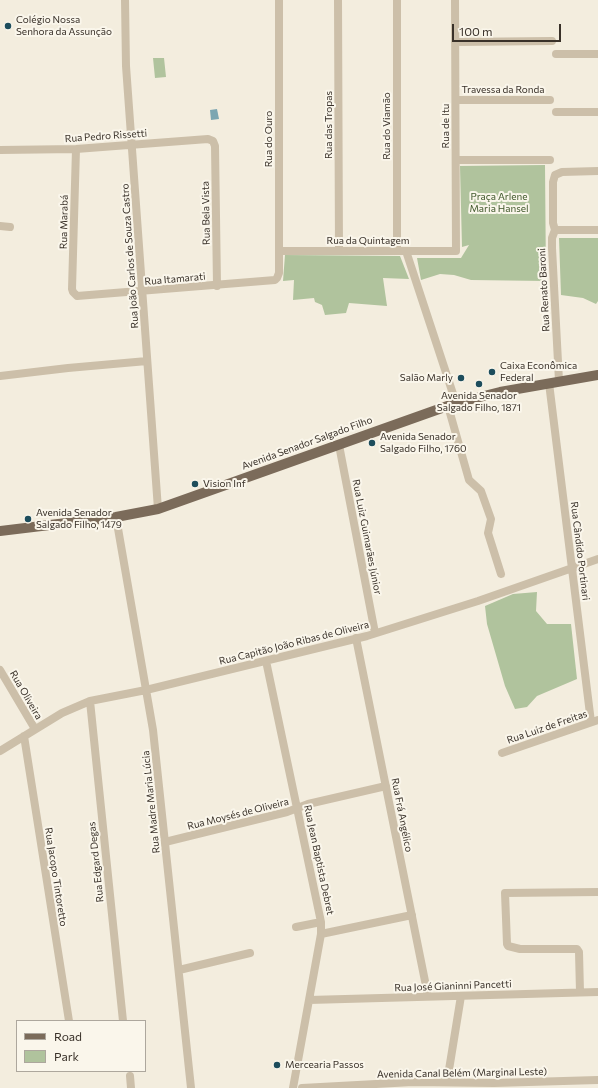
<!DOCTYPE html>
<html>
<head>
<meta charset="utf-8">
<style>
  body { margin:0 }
  #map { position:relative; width:598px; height:1088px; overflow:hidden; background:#f3edde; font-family:Commissioner,sans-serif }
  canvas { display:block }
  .legend { position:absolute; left:16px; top:1020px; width:130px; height:52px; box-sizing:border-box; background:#faf6eb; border:1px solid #ada79d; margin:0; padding:5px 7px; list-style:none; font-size:12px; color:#393129 }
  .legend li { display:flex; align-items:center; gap:8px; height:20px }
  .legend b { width:20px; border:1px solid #ada79d }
  .scale { position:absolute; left:452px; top:24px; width:109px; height:18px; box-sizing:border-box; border:2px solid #393129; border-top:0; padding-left:5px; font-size:12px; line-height:14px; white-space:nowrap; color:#393129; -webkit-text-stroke:3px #faf6eb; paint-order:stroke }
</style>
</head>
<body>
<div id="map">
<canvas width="598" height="1088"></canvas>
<ul class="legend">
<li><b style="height:5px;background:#7b6b5a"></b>Road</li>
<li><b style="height:11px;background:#b0c39d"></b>Park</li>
</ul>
<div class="scale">100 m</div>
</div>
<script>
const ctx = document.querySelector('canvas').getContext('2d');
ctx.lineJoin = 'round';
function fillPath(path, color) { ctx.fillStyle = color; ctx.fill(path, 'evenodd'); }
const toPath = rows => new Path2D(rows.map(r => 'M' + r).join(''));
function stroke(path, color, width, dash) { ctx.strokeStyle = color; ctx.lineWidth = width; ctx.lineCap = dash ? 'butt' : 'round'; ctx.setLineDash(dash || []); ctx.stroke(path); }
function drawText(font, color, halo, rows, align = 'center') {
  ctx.font = font + ' Commissioner,sans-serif'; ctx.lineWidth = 4; ctx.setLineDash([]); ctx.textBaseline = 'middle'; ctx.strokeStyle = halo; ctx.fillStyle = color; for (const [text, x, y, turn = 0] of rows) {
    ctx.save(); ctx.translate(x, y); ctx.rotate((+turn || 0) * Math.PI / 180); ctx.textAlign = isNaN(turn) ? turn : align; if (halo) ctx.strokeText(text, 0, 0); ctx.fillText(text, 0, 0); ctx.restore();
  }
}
fillPath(toPath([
  [153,58,164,58,166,77,155,78],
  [545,165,546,281,471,280,454,275,440,274,421,280,417,258,461,258,469,245,462,247,460,166],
  [559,238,598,238,598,301,596,304,583,298,561,295],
  [285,255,400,256,409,279,383,278,387,306,349,303,346,313,325,315,322,305,315,302,314,298,293,300,294,280,283,281],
  [537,592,536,611,547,624,571,624,577,679,537,696,527,707,515,709,505,686,487,624,485,606,513,594]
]), '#b0c39d');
fillPath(toPath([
  [217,109,219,119,211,120,210,110]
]), '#7ca6b1');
stroke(toPath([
  [125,0,126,66,158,509],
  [338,0,339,251],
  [455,42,552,41],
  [556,54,598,54],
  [456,100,550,100],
  [556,112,598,112],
  [76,149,72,289,73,292,77,296,275,280,277,278,279,273,279,0],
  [0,150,76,149,208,139,213,141,215,146,217,286],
  [456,160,550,160],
  [0,226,10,227],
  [555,230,598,230],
  [279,251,456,251,455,0],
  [397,251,397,0],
  [406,251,456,403],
  [0,376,68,368,147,361],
  [559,381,552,248,552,238,555,230,553,223,553,182,555,175,562,172,598,171],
  [549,383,591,722],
  [448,406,469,480,481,491,491,519,488,533,501,574],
  [339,445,375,633],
  [116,517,153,730,191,1088],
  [356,638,428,996],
  [266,661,321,922,321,934,293,1088],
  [0,670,35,729],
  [90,701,123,1021],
  [24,736,69,1021],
  [0,751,62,713,90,701,146,690,367,636,478,601,598,559],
  [502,753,598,720],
  [165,842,287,812,308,804,386,786],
  [296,927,321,922],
  [321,934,412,915],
  [179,970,250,953],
  [580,992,579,952,577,949,520,949,508,946,507,944,505,893,598,892],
  [309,1000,598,992],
  [130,1076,131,1088],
  [447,1082,461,996],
  [302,1088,413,1082,494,1083,598,1080]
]), '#ccbfa9', 8);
stroke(toPath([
  [0,531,116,517,158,509,456,403,500,392,598,375]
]), '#7b6b5a', 10);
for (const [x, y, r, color] of [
  [8,26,4,"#1d4d5c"],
  [492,372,4,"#1d4d5c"],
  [461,378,4,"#1d4d5c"],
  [479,384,4,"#1d4d5c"],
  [372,443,4,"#1d4d5c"],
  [195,484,4,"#1d4d5c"],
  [28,519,4,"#1d4d5c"],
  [277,1065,4,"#1d4d5c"]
]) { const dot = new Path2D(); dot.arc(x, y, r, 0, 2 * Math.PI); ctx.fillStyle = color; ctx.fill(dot); stroke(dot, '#faf6eb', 1.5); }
drawText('10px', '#393129', '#faf6eb', [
  ["Colégio Nossa",16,20],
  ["Senhora da Assunção",16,32],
  ["Caixa Econômica",500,366],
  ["Federal",500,378],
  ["Salão Marly",453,378,"right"],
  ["Avenida Senador",479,396,"center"],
  ["Salgado Filho, 1871",479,408,"center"],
  ["Avenida Senador",380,437],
  ["Salgado Filho, 1760",380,449],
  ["Vision Inf",203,484],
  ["Avenida Senador",36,513],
  ["Salgado Filho, 1479",36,525],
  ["Mercearia Passos",285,1065]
], 'left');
drawText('10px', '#393129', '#faf6eb', [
  ["Travessa da Ronda",503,90],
  ["Rua das Tropas",329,125,-90],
  ["Rua do Viamão",387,126,-90],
  ["Rua de Itu",446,126,-90],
  ["Rua Pedro Rissetti",106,136,-4],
  ["Rua do Ouro",269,139,-90],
  ["Rua Bela Vista",206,213,-91],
  ["Rua Marabá",64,222,-89],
  ["Rua da Quintagem",368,241],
  ["Rua João Carlos de Souza Castro",130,256,-94],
  ["Rua Itamarati",175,279,-5],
  ["Rua Renato Baroni",544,290,-93],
  ["Avenida Senador Salgado Filho",307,443,-20],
  ["Rua Luiz Guimarães Júnior",367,537,79],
  ["Rua Cândido Portinari",580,551,83],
  ["Rua Capitão João Ribas de Oliveira",294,643,-14],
  ["Rua Oliveira",26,695,60],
  ["Rua Luiz de Freitas",547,727,-19],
  ["Rua Madre Maria Lúcia",151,802,-96],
  ["Rua Moysés de Oliveira",238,814,-14],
  ["Rua Frá Angélico",402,815,79],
  ["Rua Jean Baptista Debret",319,860,78],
  ["Rua Edgard Degas",96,862,-96],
  ["Rua Jacopo Tintoretto",56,877,81],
  ["Rua José Gianinni Pancetti",453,986,-2],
  ["Avenida Canal Belém (Marginal Leste)",462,1073,-1]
]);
drawText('10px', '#40582c', '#faf6eb', [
  ["Praça Arlene",499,197],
  ["Maria Hansel",499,209]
]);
</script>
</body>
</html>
